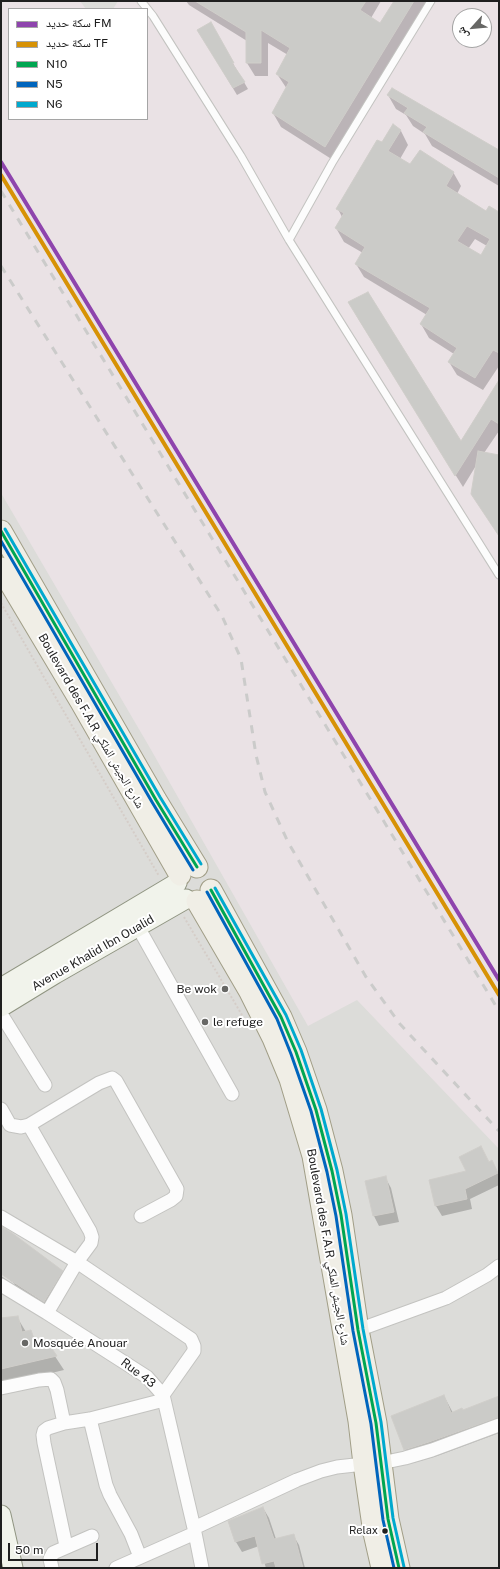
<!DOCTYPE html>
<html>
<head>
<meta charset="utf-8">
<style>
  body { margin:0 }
  #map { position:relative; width:500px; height:1569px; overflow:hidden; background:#edede8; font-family:"Public Sans","Noto Naskh Arabic",sans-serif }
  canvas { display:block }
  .frame { position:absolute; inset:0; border:2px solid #1f1f1f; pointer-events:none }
  .legend { position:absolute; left:8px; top:8px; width:140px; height:112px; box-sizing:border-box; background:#fff; border:1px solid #a5a5a5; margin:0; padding:5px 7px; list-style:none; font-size:12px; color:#1f1f1f }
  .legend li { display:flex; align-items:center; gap:8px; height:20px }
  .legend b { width:20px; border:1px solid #a5a5a5 }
  .north { position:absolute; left:452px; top:8px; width:40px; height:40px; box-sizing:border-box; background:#fff; border:1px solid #a5a5a5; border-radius:50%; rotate:243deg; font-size:11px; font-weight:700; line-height:16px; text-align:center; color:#1f1f1f }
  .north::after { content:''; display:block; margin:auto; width:14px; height:18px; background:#676765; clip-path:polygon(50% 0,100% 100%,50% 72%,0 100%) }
  .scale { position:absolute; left:8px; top:1543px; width:90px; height:18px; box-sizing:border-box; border:2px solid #1f1f1f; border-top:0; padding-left:5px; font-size:12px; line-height:14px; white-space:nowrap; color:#1f1f1f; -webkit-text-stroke:3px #fff; paint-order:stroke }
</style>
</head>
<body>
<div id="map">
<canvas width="500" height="1569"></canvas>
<div class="frame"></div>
<ul class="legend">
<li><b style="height:5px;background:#8e44ad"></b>سكة حديد FM</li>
<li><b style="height:5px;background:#d79205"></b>سكة حديد TF</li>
<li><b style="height:5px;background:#00a651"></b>N10</li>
<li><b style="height:5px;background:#0065bd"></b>N5</li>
<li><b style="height:5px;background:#00a9ce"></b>N6</li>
</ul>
<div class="north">ش</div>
<div class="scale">50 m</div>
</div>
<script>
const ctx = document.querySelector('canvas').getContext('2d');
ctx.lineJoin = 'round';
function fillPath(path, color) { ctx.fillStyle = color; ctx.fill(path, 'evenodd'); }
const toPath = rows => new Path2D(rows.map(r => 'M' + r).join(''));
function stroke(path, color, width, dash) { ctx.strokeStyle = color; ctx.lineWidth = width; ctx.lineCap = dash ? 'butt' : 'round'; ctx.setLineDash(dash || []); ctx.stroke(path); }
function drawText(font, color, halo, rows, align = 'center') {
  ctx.font = font + ' "Public Sans","Noto Naskh Arabic",sans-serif'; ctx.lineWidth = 4; ctx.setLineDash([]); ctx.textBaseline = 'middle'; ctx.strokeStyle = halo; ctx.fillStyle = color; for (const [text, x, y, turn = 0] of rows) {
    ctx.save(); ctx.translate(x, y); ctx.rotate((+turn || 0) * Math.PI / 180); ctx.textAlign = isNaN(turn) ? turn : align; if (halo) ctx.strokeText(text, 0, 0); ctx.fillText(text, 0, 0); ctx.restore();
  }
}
fillPath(toPath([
  [1,1,499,1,499,1568,1,1568],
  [9,9,147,9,147,119,9,119],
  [460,16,484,16,484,40,460,40]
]), '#dcdcd9');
fillPath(toPath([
  [1,1,80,1,86,9,9,9,9,119,147,119,147,9,113,9,118,1,499,1,499,1149,357,1000,308,1026,150,748,1,493],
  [460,16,484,16,484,40,460,40]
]), '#eae2e5');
fillPath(toPath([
  [186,1,381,1,371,18,381,24,395,1,429,1,333,160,281,127,273,113,287,89,277,74,288,55,268,43,268,76,255,76,247,63,247,41,189,5],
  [210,24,248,89,237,95,198,30],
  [388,95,499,151,499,186,432,146,425,134,413,126,406,115,396,109],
  [393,126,401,131,408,145,400,159,411,166,453,172,461,186,457,194,487,212,499,214,499,366,483,390,457,375,449,362,454,354,429,338,421,324,427,315,364,277,356,264,363,253,344,242,336,228,342,217,338,209],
  [475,239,487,246,481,257,468,249],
  [356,315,461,443,499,388,499,431,484,453,499,456,499,536,481,508,477,464,463,487],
  [467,1172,497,1172,499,1175,499,1185,470,1199,472,1209,442,1216,436,1206,430,1180],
  [385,1177,391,1188,399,1222,379,1226,374,1216,366,1182],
  [1,1227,62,1272,70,1285,52,1315,1,1281,1,1276,14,1285,15,1284,1,1273],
  [17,1317,26,1332,30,1331,37,1343,45,1341,64,1370,1,1385,1,1318],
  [444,1396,453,1413,463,1411,499,1397,499,1433,437,1456,413,1463,405,1450],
  [263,1508,269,1518,276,1539,293,1535,299,1545,305,1568,266,1568,259,1546,242,1552,236,1542]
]), '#0003');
const building = toPath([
  [195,1,366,1,360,10,380,23,394,1,414,1,325,147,272,113,289,82,276,74,290,48,261,30,261,63,246,63,246,32,195,1],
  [211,22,234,63,232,63,245,82,233,88,197,30,211,22],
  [392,88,499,150,499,178,423,132,427,127,404,113,408,108,387,95,392,88],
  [393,124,401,130,388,151,410,164,420,150,454,172,446,186,486,211,489,206,499,212,499,353,493,350,475,378,448,362,457,348,420,324,430,308,355,264,365,247,335,228,344,213,336,209,377,140,382,142,393,124],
  [467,226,490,239,481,255,457,241,467,226],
  [368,292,461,441,499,380,499,424,491,419,455,476,348,302,368,292],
  [478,451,499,455,499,536,471,494,478,451],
  [481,1146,489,1162,492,1160,498,1173,465,1189,467,1199,435,1206,429,1180,466,1171,459,1157,481,1146],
  [386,1176,394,1212,373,1216,365,1181,386,1176],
  [1,1226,12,1233,63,1271,44,1302,1,1274,1,1226],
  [18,1316,22,1332,31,1330,35,1342,46,1340,57,1356,1,1369,1,1318,18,1316],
  [444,1395,451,1413,462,1408,463,1410,499,1396,499,1417,429,1442,404,1450,391,1416,444,1395],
  [263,1507,274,1539,294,1534,303,1568,276,1568,274,1561,262,1564,255,1536,235,1542,228,1521,263,1507]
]);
fillPath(building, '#cbcbc8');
stroke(building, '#d0ceca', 1);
const lane = toPath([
  [141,1,153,16,241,156,289,240,499,575],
  [289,240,332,163,431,1]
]);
const street = toPath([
  [138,927,232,1094],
  [1,1014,45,1085],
  [1,1109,10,1125,21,1127,29,1125,90,1231,92,1237,91,1243,77,1262,47,1313],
  [29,1125,99,1083,112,1078,116,1081,177,1189,176,1196,171,1200,141,1216],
  [1,1217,77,1262,191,1339,194,1346,194,1351,163,1395],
  [1,1285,47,1313,147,1377,163,1395,194,1528,202,1568],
  [358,1330,446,1298,487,1275,499,1266],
  [1,1388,39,1380,51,1379,54,1382,57,1390,64,1423],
  [90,1419,106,1485,110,1495,131,1534,140,1557],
  [381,1463,405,1458,432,1450,499,1425],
  [194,1528,297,1480,321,1471,337,1467,364,1464],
  [66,1546,44,1443,43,1435,44,1431,48,1428,64,1423,90,1419,164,1400],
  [52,1568,50,1559,53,1553,92,1536],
  [116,1568,195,1533]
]);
const secondary = toPath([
  [1,988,177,883],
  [1,1007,55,974,186,899],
  [1,1515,13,1568]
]);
const primary = toPath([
  [1,531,156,800,197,867],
  [1,568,81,702,180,875],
  [211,890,281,1017,296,1052,316,1110,332,1171,341,1215,358,1330,376,1423,388,1519,399,1568],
  [197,901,250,992,273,1038,290,1079,313,1156,359,1421,364,1464,374,1533,382,1568]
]);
stroke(lane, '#c3c3c0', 9);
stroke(street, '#c3c3c0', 15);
stroke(secondary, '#909582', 21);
stroke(primary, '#a19e87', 23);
stroke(toPath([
  [1,603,159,876],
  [184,917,242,1015]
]), '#d5cdc8', 2, [2, 2]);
stroke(lane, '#fcfcfc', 7);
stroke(street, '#fcfcfc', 13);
stroke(secondary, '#f1f3eb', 19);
stroke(primary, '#f0eee6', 21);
stroke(toPath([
  [1,191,499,1011],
  [1,266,222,616,241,659,256,755,265,792,288,842,366,977,400,1024,499,1131]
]), '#cbcbca', 3, [8, 8]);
stroke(toPath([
  [1,531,156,800,197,867],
  [211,890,281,1017,296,1052,316,1110,332,1171,341,1215,358,1330,376,1423,388,1519,399,1568]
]), '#00a651', 3);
stroke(toPath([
  [1,541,152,802,193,870],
  [207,892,277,1019,291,1054,311,1111,327,1172,336,1216,353,1331,371,1424,383,1520,394,1568]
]), '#0065bd', 3);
stroke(toPath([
  [5,529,160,797,201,864],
  [215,888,286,1015,301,1050,321,1109,337,1170,346,1214,363,1329,381,1422,393,1518,404,1567]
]), '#00a9ce', 3);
stroke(toPath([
  [1,162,499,980]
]), '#8e44ad', 4);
stroke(toPath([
  [1,175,499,995]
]), '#d79205', 4);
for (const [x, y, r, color] of [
  [225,989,4,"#676765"],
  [205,1022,4,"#676765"],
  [25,1343,4,"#676765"],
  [385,1531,3.5,"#1f1f1f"]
]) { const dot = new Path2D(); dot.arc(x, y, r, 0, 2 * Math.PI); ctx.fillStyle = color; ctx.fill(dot); stroke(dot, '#fff', 1.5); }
drawText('11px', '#1f1f1f', '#fff', [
  ["Relax",378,1531]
], 'right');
drawText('12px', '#1f1f1f', '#fff', [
  ["Boulevard des F.A.R شارع الجيش الملكي",91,721,60],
  ["Avenue Khalid Ibn Oualid",93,953,-30],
  ["Boulevard des F.A.R شارع الجيش الملكي",328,1247,80],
  ["Rue 43",138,1373,37]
]);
drawText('12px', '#1f1f1f', '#fff', [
  ["Be wok",217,989,"right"],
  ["le refuge",213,1022],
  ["Mosquée Anouar",33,1343]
], 'left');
</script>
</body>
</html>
